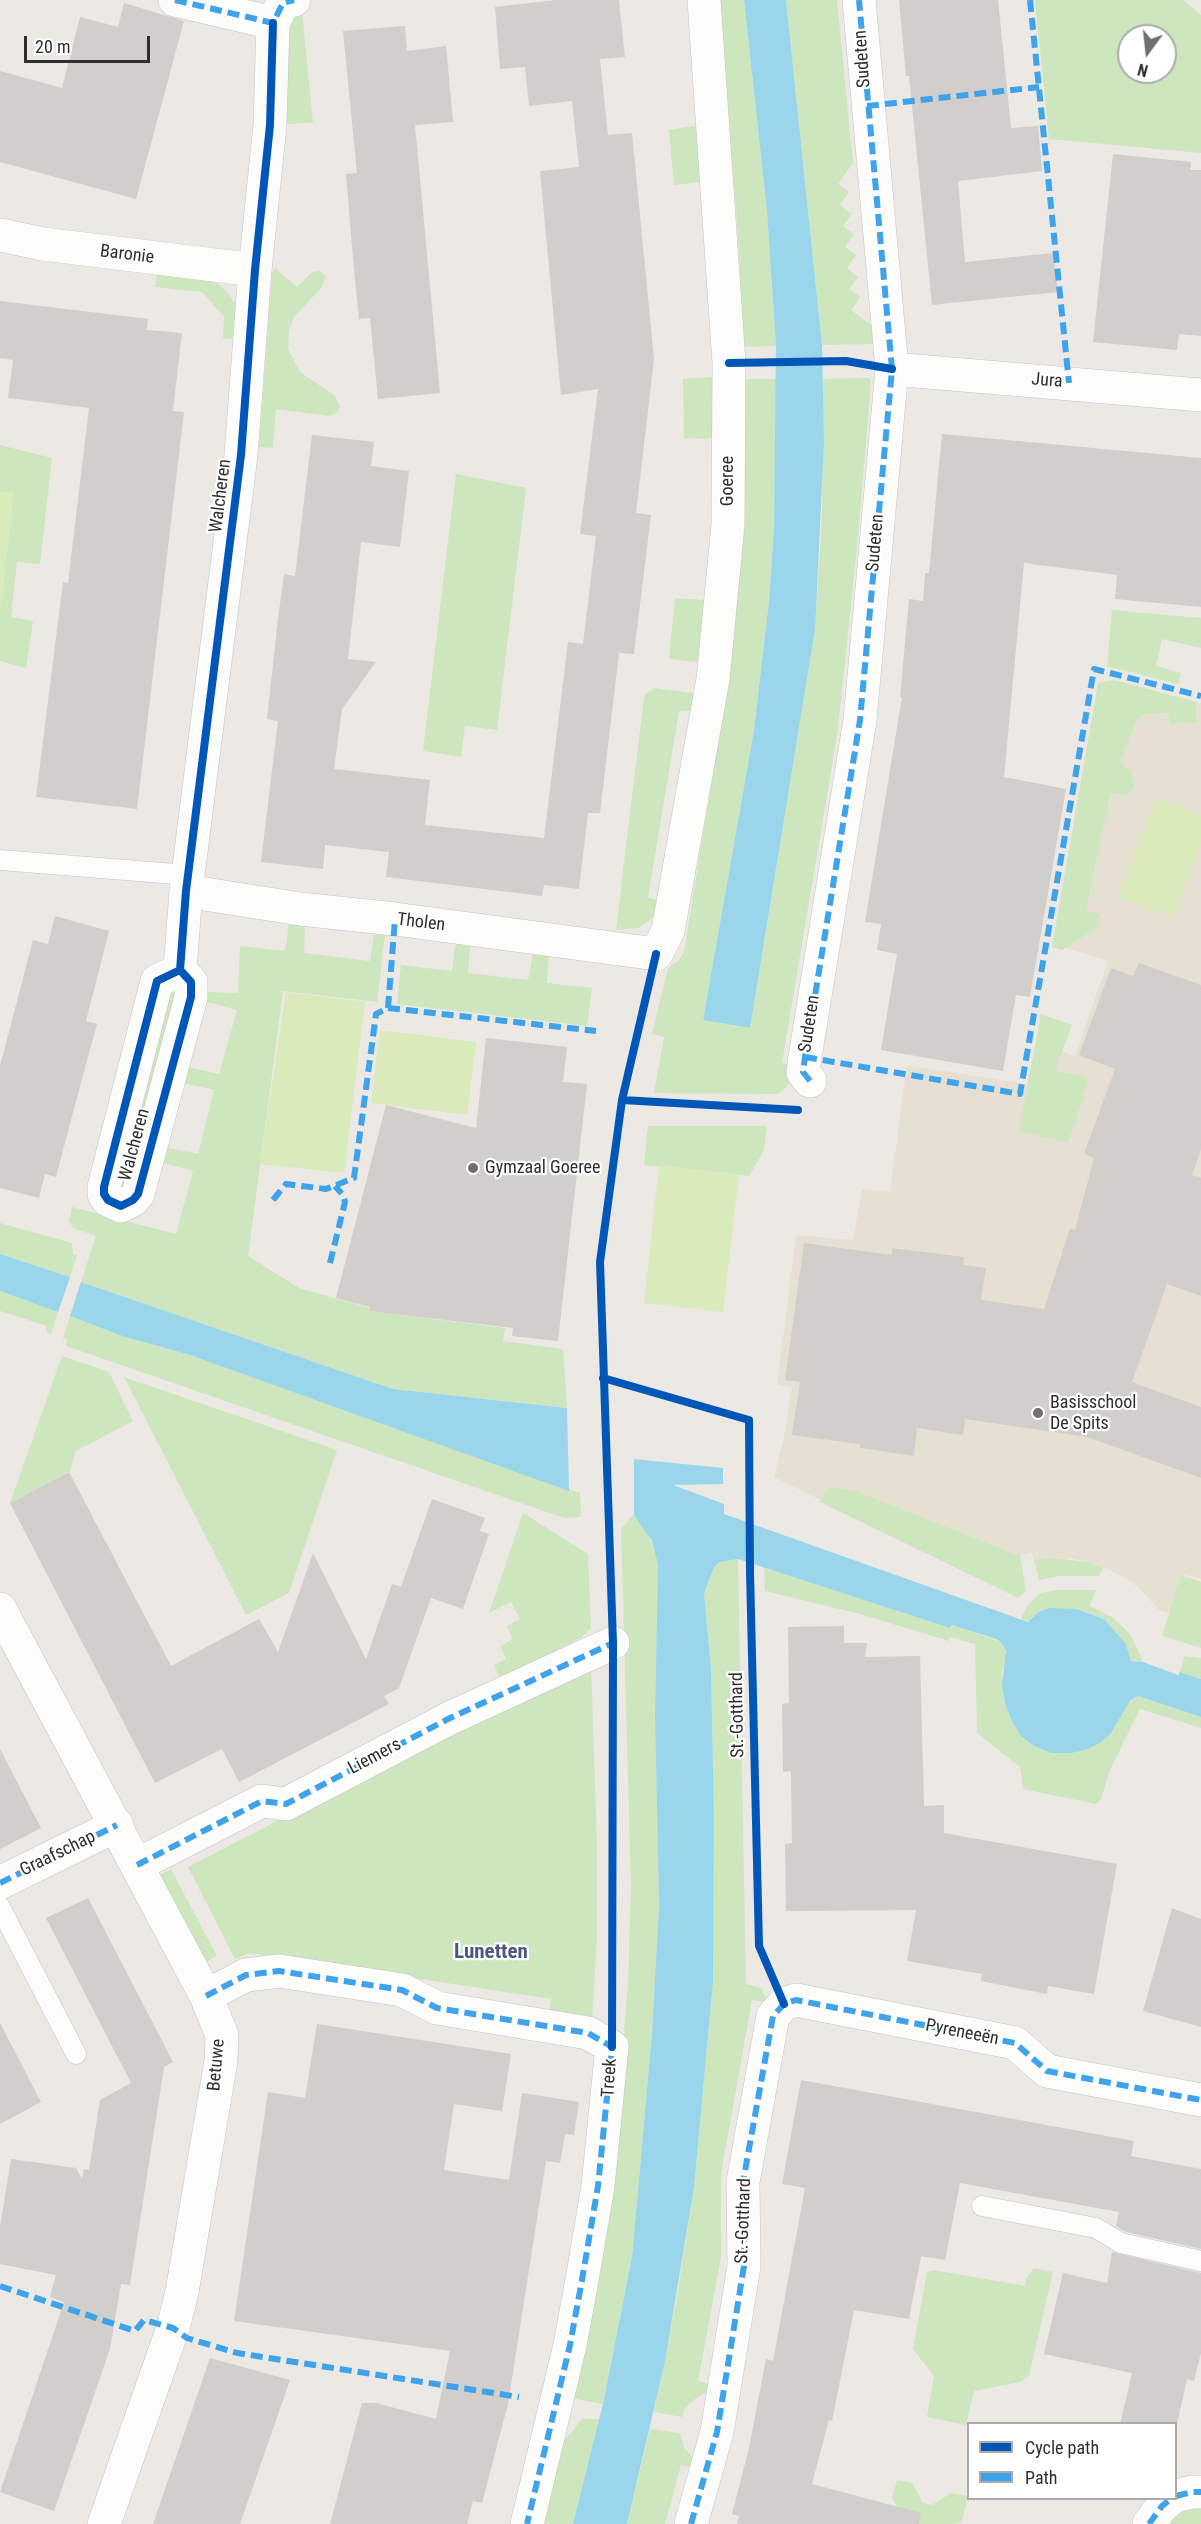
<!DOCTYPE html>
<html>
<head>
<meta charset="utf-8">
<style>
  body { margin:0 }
  #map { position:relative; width:1201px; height:2524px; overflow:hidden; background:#ece8e4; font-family:"Roboto Condensed",sans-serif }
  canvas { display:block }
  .legend { position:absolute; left:967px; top:2422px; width:210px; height:78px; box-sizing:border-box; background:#fff; border:2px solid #ababab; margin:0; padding:8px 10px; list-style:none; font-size:18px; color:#2e2e2e }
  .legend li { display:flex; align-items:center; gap:12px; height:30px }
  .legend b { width:30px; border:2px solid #ababab }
  .north { position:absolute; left:1117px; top:24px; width:60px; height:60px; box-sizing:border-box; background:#fff; border:2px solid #ababab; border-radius:50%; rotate:195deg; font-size:16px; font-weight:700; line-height:24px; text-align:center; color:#2e2e2e }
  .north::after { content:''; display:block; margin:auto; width:21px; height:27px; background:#706f6e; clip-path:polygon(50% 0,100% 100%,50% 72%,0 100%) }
  .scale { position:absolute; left:24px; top:36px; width:126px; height:27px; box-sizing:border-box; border:3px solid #2e2e2e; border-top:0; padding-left:8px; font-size:18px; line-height:21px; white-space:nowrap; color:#2e2e2e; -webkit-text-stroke:4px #fff; paint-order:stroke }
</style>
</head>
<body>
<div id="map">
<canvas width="1201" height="2524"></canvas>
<ul class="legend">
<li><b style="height:8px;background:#0057b8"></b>Cycle path</li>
<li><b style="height:8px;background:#3ea3eb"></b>Path</li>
</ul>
<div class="north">N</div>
<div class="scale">20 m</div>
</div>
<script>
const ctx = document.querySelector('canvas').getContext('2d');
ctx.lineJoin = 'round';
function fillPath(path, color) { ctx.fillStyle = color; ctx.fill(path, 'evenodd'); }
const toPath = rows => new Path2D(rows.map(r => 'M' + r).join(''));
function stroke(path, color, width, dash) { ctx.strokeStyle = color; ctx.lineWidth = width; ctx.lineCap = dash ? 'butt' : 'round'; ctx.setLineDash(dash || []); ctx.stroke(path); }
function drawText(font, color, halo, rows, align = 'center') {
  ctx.font = font + ' "Roboto Condensed",sans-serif'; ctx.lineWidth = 4.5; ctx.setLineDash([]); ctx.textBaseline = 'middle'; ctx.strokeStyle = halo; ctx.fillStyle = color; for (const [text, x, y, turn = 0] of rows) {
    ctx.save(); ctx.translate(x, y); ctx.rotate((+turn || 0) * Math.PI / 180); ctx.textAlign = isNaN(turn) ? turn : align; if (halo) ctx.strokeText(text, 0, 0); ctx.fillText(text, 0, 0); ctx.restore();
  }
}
fillPath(toPath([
  [1196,702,1201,703,1201,1579,1182,1574,1169,1613,1159,1610,1140,1589,1128,1580,1102,1566,1071,1558,1034,1560,1032,1553,1020,1556,828,1487,821,1500,774,1477,784,1437,792,1387,777,1385,796,1235,853,1240,862,1189,890,1192,907,1065,1026,1084,1037,1042,1075,1056,1108,961,1063,947,1086,911,1111,793,1124,795,1132,789,1132,773,1122,765,1121,759,1138,718,1146,714,1169,713,1197,722]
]), '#e6e0d3');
fillPath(toPath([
  [717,0,744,0,767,211,776,346,745,347,744,341,736,205],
  [786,0,837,0,853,163,838,184,849,192,840,205,852,214,843,226,854,234,845,247,856,255,847,268,858,277,849,289,860,297,851,310,878,330,874,344,822,345],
  [1035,0,1183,0,1201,15,1201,153,1049,139],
  [1129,36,1165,36,1165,72,1129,72],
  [302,11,313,123,287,124,284,122,290,16],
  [693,126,697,128,701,182,674,185,669,130],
  [275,268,297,287,312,272,320,271,326,276,322,287,294,317,289,331,288,349,300,372,334,395,340,406,338,412,330,416,276,409,273,448,259,447,272,273],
  [157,274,210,280,218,284,228,293,235,304,238,316,234,339,223,338,224,317,202,292,155,287],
  [712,377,712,437,707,439,684,438,683,379],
  [869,378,871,382,858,538,838,729,782,1063,793,1065,790,1083,780,1093,774,1094,654,1093,664,1037,652,1034,668,968,679,960,684,952,731,662,743,379,776,379,774,526,769,601,754,730,703,1020,750,1028,815,630,822,514,823,379],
  [0,445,52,458,40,564,17,562,11,617,33,621,26,668,0,661],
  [456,474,526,488,497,730,465,726,461,757,423,751],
  [675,598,704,600,705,603,698,662,669,659],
  [1112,610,1201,618,1201,648,1162,639,1156,666,1181,673,1178,684,1107,666],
  [1115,680,1196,702,1197,722,1170,724,1169,713,1146,714,1138,718,1121,759,1122,765,1132,772,1135,785,1129,794,1124,795,1111,793,1086,910,1099,915,1096,928,1062,950,1052,947,1098,683],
  [653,688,694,693,691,711,679,711,648,898,658,900,655,916,639,928,616,930,644,696],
  [289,924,305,926,304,953,370,961,374,935,385,935,377,1002,283,991,248,1256,299,1288,370,1308,370,1311,505,1328,503,1341,563,1349,567,1408,393,1389,81,1282,96,1236,73,1228,69,1221,72,1207,176,1234,193,1171,161,1162,165,1147,198,1154,214,1090,184,1083,187,1067,219,1074,237,1010,204,1001,205,992,238,993,240,946,285,951],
  [459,944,470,946,468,973,528,980,533,954,549,955,547,983,592,988,587,1026,397,1004,401,965,452,971,455,946],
  [178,989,129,1185,120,1189,167,992],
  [1041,1014,1072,1025,1055,1071,1083,1076,1088,1082,1068,1143,1019,1131],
  [648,1126,767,1126,764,1150,749,1176,644,1165],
  [0,1223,72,1243,73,1254,77,1255,70,1277,0,1254],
  [0,1291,58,1312,51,1334,46,1332,47,1326,0,1311],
  [70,1316,122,1336,190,1355,580,1493,581,1517,564,1518,66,1346,67,1340,63,1338],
  [62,1356,109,1372,133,1421,76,1451,70,1471,10,1503],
  [124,1377,337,1450,289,1593,246,1615],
  [828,1487,853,1490,1020,1556,1026,1591,1018,1598,820,1502],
  [523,1513,588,1554,591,1628,582,1637,500,1678,494,1665,506,1659,500,1646,513,1639,507,1626,520,1619,511,1602,489,1613],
  [633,1515,645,1528,655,1550,658,1564,655,1715,659,1905,652,2033,632,2257,603,2404,571,2398,617,2119,628,1983,631,1887,621,1529],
  [1055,1558,1088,1562,1103,1567,1099,1576,1059,1576,1039,1580,1034,1560],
  [738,1559,746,1984,761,1988,766,1998,765,2002,752,2000,721,2174,721,2258,698,2381,711,2384,709,2391,692,2401,684,2410,682,2417,654,2412,676,2303,694,2188,713,1982,714,1819,711,1668,704,1593,714,1567,720,1562],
  [764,1567,950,1628,953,1625,1001,1642,1007,1655,1002,1672,1005,1703,1020,1735,1127,1705,1138,1696,1201,1717,1201,1728,1140,1709,1110,1770,1101,1799,1096,1804,1023,1789,1020,1767,977,1733,975,1644,950,1637,949,1641,856,1613,765,1591],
  [1181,1575,1201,1582,1201,1648,1162,1636],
  [1057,1590,1096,1590,1090,1606,1112,1617,1124,1628,1131,1636,1143,1662,1131,1661,1126,1644,1113,1629,1104,1619,1087,1612,1077,1609,1033,1617,1029,1622,1021,1619,1027,1606,1034,1599,1041,1593],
  [1184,1656,1201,1658,1201,1679,1180,1672],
  [577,1666,591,1666,597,1842,597,1939,592,2019,549,2012,551,1999,250,1953,235,1959,188,1867],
  [171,1869,217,1956,205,1962,160,1875],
  [1034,2268,1053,2272,1029,2376,1020,2382,974,2391,966,2425,927,2417,934,2376,913,2349,927,2272,933,2270,1025,2286,1027,2277],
  [582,2419,600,2419,573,2524,540,2524,563,2442],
  [650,2429,680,2433,684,2447,694,2460,693,2468,681,2465,665,2524,627,2524],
  [897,2480,912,2483,923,2503,932,2505,951,2493,968,2496,962,2521,956,2524,904,2524,905,2520,892,2498],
  [1185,2508,1201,2508,1201,2524,1165,2524]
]), '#cee6be');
fillPath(toPath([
  [0,491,14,493,1,607,0,607],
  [1156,799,1201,816,1201,842,1172,917,1118,897],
  [286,992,365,1002,344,1173,260,1164],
  [380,1030,476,1042,467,1115,371,1103],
  [659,1165,739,1174,723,1312,644,1303]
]), '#d9eabb');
fillPath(toPath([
  [744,0,786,0,822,345,824,442,815,630,750,1028,703,1020,754,730,769,601,774,526,776,346,767,211],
  [0,1254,70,1277,58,1312,0,1291],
  [81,1282,393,1389,567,1408,569,1491,190,1355,122,1336,70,1316],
  [634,1459,723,1468,723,1484,673,1485,724,1504,724,1514,1028,1622,1040,1611,1050,1608,1077,1609,1104,1619,1126,1644,1131,1661,1143,1662,1178,1675,1180,1672,1201,1679,1201,1717,1138,1696,1130,1701,1111,1733,1101,1742,1088,1749,1071,1753,1052,1753,1034,1746,1020,1735,1011,1719,1005,1703,1002,1686,1006,1651,1001,1642,996,1639,952,1625,950,1628,738,1559,720,1562,714,1567,704,1593,711,1668,714,1819,713,1982,694,2188,665,2361,627,2524,573,2524,603,2404,632,2257,652,2033,659,1905,655,1715,658,1564,652,1541,634,1515]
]), '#99d6ec');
fillPath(toPath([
  [556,0,619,0,625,57,600,59,608,135,632,133,654,359,636,513,651,515,634,654,619,653,600,813,588,813,579,889,544,885,542,896,386,877,389,852,325,845,323,869,261,862,278,721,267,719,278,619,284,574,295,576,312,435,374,442,371,466,409,471,400,547,361,542,348,659,376,662,342,709,334,769,430,780,425,825,544,838,568,642,583,644,596,536,580,534,598,389,561,395,540,171,579,167,572,101,529,106,525,67,500,69,495,7],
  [899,0,998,0,1011,128,1038,126,1042,171,958,181,965,262,1053,253,1058,292,932,305,909,76,906,76],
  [124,3,184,21,136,199,0,162,0,71,62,88,80,17,118,27],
  [405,26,407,51,446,46,453,122,415,125,440,393,378,399,370,318,359,319,353,259,346,174,357,173,343,31],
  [1113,154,1191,162,1190,170,1201,170,1201,336,1179,334,1177,350,1093,342],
  [0,301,148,319,147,330,182,333,173,411,184,412,137,809,36,797,63,582,68,583,89,408,8,398,13,360,0,358],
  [942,434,1201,458,1201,607,1115,599,1117,575,1024,563,1004,777,1066,789,1030,997,1016,995,1003,1071,881,1050,897,954,877,950,881,924,865,922,902,697,900,697,909,599,923,601,925,573,929,573],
  [55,916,109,931,86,1021,97,1024,79,1090,56,1177,45,1174,39,1198,0,1188,0,1066,33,940,48,944],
  [1139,963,1201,985,1201,1149,1192,1175,1201,1178,1201,1296,1167,1284,1132,1382,1201,1407,1201,1478,1087,1437,965,1419,963,1435,917,1428,914,1456,860,1448,860,1444,792,1435,800,1382,785,1380,804,1243,892,1255,892,1248,964,1257,963,1265,986,1268,981,1300,1044,1309,1070,1228,1075,1230,1094,1158,1084,1154,1115,1069,1079,1055,1111,968,1133,976],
  [486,1038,567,1047,563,1082,587,1084,558,1341,512,1336,513,1328,369,1311,370,1307,336,1298,386,1105,476,1128],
  [69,1472,171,1666,259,1619,278,1652,313,1553,366,1659,392,1584,401,1587,432,1499,485,1518,480,1531,489,1534,463,1609,431,1598,399,1688,384,1696,389,1704,239,1782,222,1749,155,1783,10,1503],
  [844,1626,844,1643,867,1643,865,1657,920,1656,924,1806,944,1805,944,1833,1117,1864,1094,1994,1048,1986,1047,1994,981,1981,982,1974,907,1961,916,1910,786,1911,785,1844,792,1843,791,1771,783,1772,782,1704,789,1703,788,1627],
  [0,1749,41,1828,0,1849],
  [88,1898,173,2062,164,2067,130,2285,121,2284,110,2349,54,2511,0,2492,64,2302,50,2297,56,2275,0,2264,0,2227,11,2159,76,2168,82,2179,84,2169,89,2170,100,2100,131,2083,46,1918],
  [1172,1908,1201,1919,1201,2027,1143,2011],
  [0,2023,41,2102,0,2124],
  [317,2024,511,2054,502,2111,454,2104,444,2170,509,2180,522,2093,579,2102,574,2135,565,2134,560,2163,546,2161,508,2404,482,2503,473,2501,467,2524,330,2524,362,2403,376,2403,436,2419,450,2351,234,2321,268,2092,305,2098],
  [801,2080,1134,2141,1131,2156,1201,2169,1201,2249,1126,2232,1116,2226,1119,2212,960,2183,945,2260,921,2256,909,2319,854,2310,832,2421,829,2420,812,2484,921,2513,919,2524,737,2524,739,2516,732,2514,749,2448,766,2359,773,2361,805,2188,782,2184],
  [1112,2252,1201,2273,1201,2353,1194,2381,1187,2379,1177,2424,1120,2424,1132,2373,1044,2354,1063,2273,1107,2283],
  [210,2358,290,2380,240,2524,153,2524]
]), '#d1cecb');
const lane = toPath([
  [0,860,188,875],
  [0,1907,76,2054],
  [982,2206,1096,2228,1121,2243,1201,2261]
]);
const street = toPath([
  [175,0,273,23,283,3,294,0],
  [0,235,43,244,255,270],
  [892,369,1201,395],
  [186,891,300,909,395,919,656,954,668,931,713,679,728,525,729,363,704,0],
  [180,970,191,982,191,997,138,1194,133,1200,121,1206,108,1200,104,1194,104,1187,157,981,180,970,186,891,241,455,255,270,270,125,273,23],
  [810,1081,803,1072,805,1057,860,720,892,369,859,0],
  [0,1609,206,1996,222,2035,221,2061,182,2292,173,2328,104,2524],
  [137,1865,262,1801,286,1804,448,1719,613,1643],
  [0,1883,117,1825],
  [206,1996,246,1975,279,1971,402,1990,437,2008,588,2033,612,2047,598,2186,582,2280,570,2345,527,2524],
  [1176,2496,1192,2492,1201,2492],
  [691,2524,717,2432,744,2266,743,2182,773,2016,784,2004,796,2000,1015,2043,1047,2071,1201,2100],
  [1149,2524,1162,2506,1172,2498]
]);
stroke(lane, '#c5c4c5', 21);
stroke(street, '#c5c4c5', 34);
stroke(lane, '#fcfcfb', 20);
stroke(street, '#fcfcfb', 33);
stroke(toPath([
  [175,0,273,23,283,3,294,0],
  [1030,0,1069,383],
  [867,106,1039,87],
  [388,1008,596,1031],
  [805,1057,1020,1094,1094,669,1201,696],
  [810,1081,803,1072,805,1057,860,720,892,369,859,0],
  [273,1200,286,1184,326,1189,354,1178,376,1014,388,1008,395,919],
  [330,1263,345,1202,343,1195,335,1186],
  [137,1865,262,1801,286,1804,448,1719,613,1643],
  [0,1883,117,1825],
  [206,1996,246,1975,279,1971,402,1990,437,2008,588,2033,612,2047,598,2186,582,2280,570,2345,527,2524],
  [0,2286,135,2331,144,2320,173,2328,187,2338,237,2353,519,2397],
  [1176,2496,1192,2492,1201,2492],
  [691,2524,717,2432,744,2266,743,2182,773,2016,784,2004,796,2000,1015,2043,1047,2071,1201,2100],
  [1149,2524,1162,2506,1172,2498]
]), '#3ea3eb', 6, [12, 6]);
stroke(toPath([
  [729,363,846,361,892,369],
  [180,970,191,982,191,997,138,1194,133,1200,121,1206,108,1200,104,1194,104,1187,157,981,180,970,186,891,241,455,255,270,270,125,273,23],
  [622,1100,798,1110],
  [603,1378,749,1420,750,1572,759,1946,784,2004],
  [612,2047,613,1643,600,1262,622,1100,656,954]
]), '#0057b8', 8);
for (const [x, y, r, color] of [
  [473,1168,6,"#706f6e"],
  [1038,1413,6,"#706f6e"]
]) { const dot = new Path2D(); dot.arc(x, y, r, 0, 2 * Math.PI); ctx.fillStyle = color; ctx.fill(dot); stroke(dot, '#fff', 2); }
drawText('18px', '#2e2e2e', '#fff', [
  ["Sudeten",863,59,-94],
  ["Baronie",127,255,7],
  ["Jura",1047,381,5],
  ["Goeree",728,481,-90],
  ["Walcheren",221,496,-83],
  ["Sudeten",876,543,-85],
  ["Tholen",421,923,7],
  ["Sudeten",810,1024,-81],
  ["Walcheren",135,1145,-75],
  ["St.-Gotthard",738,1715,-91],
  ["Liemers",375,1757,-28],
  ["Graafschap",58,1854,-26],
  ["Pyreneeën",962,2033,11],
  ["Betuwe",217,2065,-85],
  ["Treek",610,2078,-86],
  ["St.-Gotthard",744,2221,-88]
]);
drawText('18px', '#2e2e2e', '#fff', [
  ["Gymzaal Goeree",485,1168],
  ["Basisschool",1050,1403],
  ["De Spits",1050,1424]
], 'left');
drawText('bold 21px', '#4d5680', '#fff', [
  ["Lunetten",491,1953]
]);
</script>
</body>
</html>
